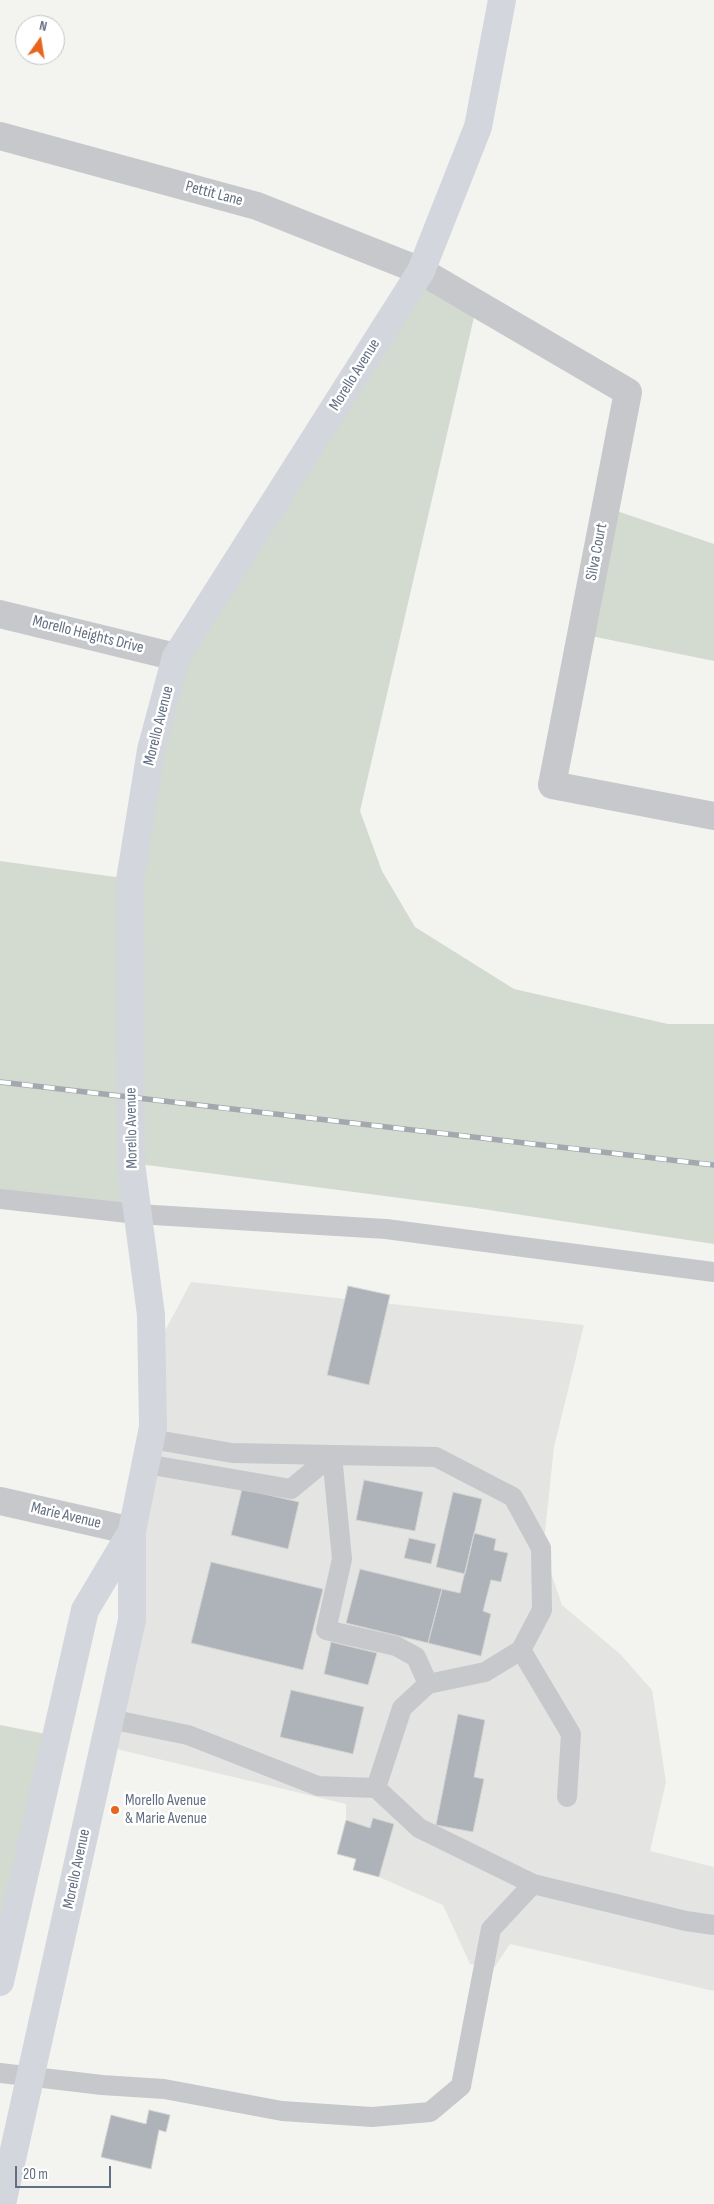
<!DOCTYPE html>
<html>
<head>
<meta charset="utf-8">
<style>
  body { margin:0 }
  #map { position:relative; width:714px; height:2204px; overflow:hidden; background:#f3f4ef; font-family:"Sofia Sans Condensed",sans-serif }
  canvas { display:block }
  .north { position:absolute; left:15px; top:15px; width:50px; height:50px; box-sizing:border-box; background:#fff; border:1px solid #c0c5cd; border-radius:50%; rotate:13deg; font-size:14px; font-weight:700; line-height:20px; text-align:center; color:#626f81 }
  .north::after { content:''; display:block; margin:auto; width:18px; height:22px; background:#e8661b; clip-path:polygon(50% 0,100% 100%,50% 72%,0 100%) }
  .scale { position:absolute; left:15px; top:2166px; width:96px; height:22px; box-sizing:border-box; border:2px solid #626f81; border-top:0; padding-left:6px; font-size:15px; line-height:18px; white-space:nowrap; color:#626f81; -webkit-text-stroke:4px #fff; paint-order:stroke }
</style>
</head>
<body>
<div id="map">
<canvas width="714" height="2204"></canvas>
<div class="north">N</div>
<div class="scale">20 m</div>
</div>
<script>
const ctx = document.querySelector('canvas').getContext('2d');
ctx.lineJoin = 'round';
function fillPath(path, color) { ctx.fillStyle = color; ctx.fill(path, 'evenodd'); }
const toPath = rows => new Path2D(rows.map(r => 'M' + r).join(''));
function stroke(path, color, width, dash) { ctx.strokeStyle = color; ctx.lineWidth = width; ctx.lineCap = dash ? 'butt' : 'round'; ctx.setLineDash(dash || []); ctx.stroke(path); }
function drawText(font, color, halo, rows, align = 'center') {
  ctx.font = font + ' "Sofia Sans Condensed",sans-serif'; ctx.lineWidth = 5; ctx.setLineDash([]); ctx.textBaseline = 'middle'; ctx.strokeStyle = halo; ctx.fillStyle = color; for (const [text, x, y, turn = 0] of rows) {
    ctx.save(); ctx.translate(x, y); ctx.rotate((+turn || 0) * Math.PI / 180); ctx.textAlign = isNaN(turn) ? turn : align; if (halo) ctx.strokeText(text, 0, 0); ctx.fillText(text, 0, 0); ctx.restore();
  }
}
fillPath(toPath([
  [191,1282,584,1325,554,1447,543,1550,562,1605,620,1654,652,1690,666,1782,650,1851,714,1867,714,1991,510,1944,494,1968,470,1964,443,1905,379,1877,353,1870,356,1859,337,1854,346,1820,346,1804,104,1746,151,1357]
]), '#e4e4e3');
fillPath(toPath([
  [421,271,477,304,360,811,382,871,415,927,514,989,668,1024,714,1024,714,1244,469,1207,131,1163,137,1214,0,1199,0,861,130,879,176,657],
  [605,507,714,544,714,661,581,634],
  [0,1725,56,1736,0,1982]
]), '#d3dbd0');
const building = toPath([
  [348,1286,390,1295,369,1385,327,1375,348,1286],
  [364,1480,423,1492,415,1531,356,1520,364,1480],
  [242,1489,299,1502,288,1549,231,1535,242,1489],
  [453,1492,482,1499,465,1574,436,1567,453,1492],
  [474,1533,496,1539,494,1550,508,1553,501,1582,491,1580,483,1611,491,1614,481,1656,428,1643,442,1589,460,1593,474,1533],
  [409,1538,436,1544,431,1564,404,1558,409,1538],
  [211,1562,323,1589,303,1670,191,1643,211,1562],
  [360,1569,442,1589,428,1643,346,1623,360,1569],
  [331,1642,377,1653,368,1685,324,1674,331,1642],
  [291,1690,364,1707,353,1754,280,1737,291,1690],
  [458,1714,485,1720,474,1777,484,1779,473,1832,436,1825,458,1714],
  [373,1818,394,1824,379,1877,353,1870,356,1859,337,1854,346,1820,370,1828,373,1818],
  [149,2110,170,2115,166,2132,159,2130,151,2169,101,2157,111,2115,146,2124,149,2110]
]);
fillPath(building, '#aeb3b9');
stroke(building, '#d4d5d2', 1);
stroke(toPath([
  [0,1199,137,1214,386,1229,714,1272],
  [151,1439,232,1453,436,1457,513,1497,541,1548,542,1610,521,1650,485,1672,428,1684,402,1708,376,1788],
  [332,1455,342,1559,326,1630,396,1646,416,1657,428,1684],
  [146,1464,291,1489,332,1455],
  [521,1650,571,1734,567,1797],
  [110,1719,188,1735,318,1786,376,1788,419,1828,533,1884,686,1921,714,1925],
  [0,2073,102,2085,164,2089,282,2111,372,2117,430,2112,461,2086,491,1929,533,1884]
]), '#c6c8cc', 20);
stroke(toPath([
  [0,136,257,206,421,271,628,392,552,785,714,816],
  [0,614,176,657],
  [0,1501,132,1531]
]), '#c6c8cc', 28);
stroke(toPath([
  [0,1982,85,1610,131,1533],
  [2,2204,132,1620,132,1531,153,1427,151,1315,131,1163,130,880,151,750,176,657,421,271,478,127,502,0]
]), '#d3d6dc', 28);
const rail = toPath([
  [0,1082,714,1165]
]);
stroke(rail, '#a3a8ae', 5.5);
stroke(rail, '#fff', 4, [11]);
for (const [x, y, r, color] of [
  [115,1810,5,"#e8661b"]
]) { const dot = new Path2D(); dot.arc(x, y, r, 0, 2 * Math.PI); ctx.fillStyle = color; ctx.fill(dot); stroke(dot, '#fff', 2); }
drawText('16px', '#626f81', '#fff', [
  ["Pettit Lane",214,194,15],
  ["Morello Avenue",355,375,-58],
  ["Silva Court",597,552,-79],
  ["Morello Heights Drive",88,635,14],
  ["Morello Avenue",159,726,-76],
  ["Morello Avenue",132,1128,-91],
  ["Marie Avenue",66,1516,13],
  ["Morello Avenue",77,1869,-78]
]);
drawText('16px', '#626f81', '#fff', [
  ["Morello Avenue",125,1801],
  ["& Marie Avenue",125,1819]
], 'left');
</script>
</body>
</html>
